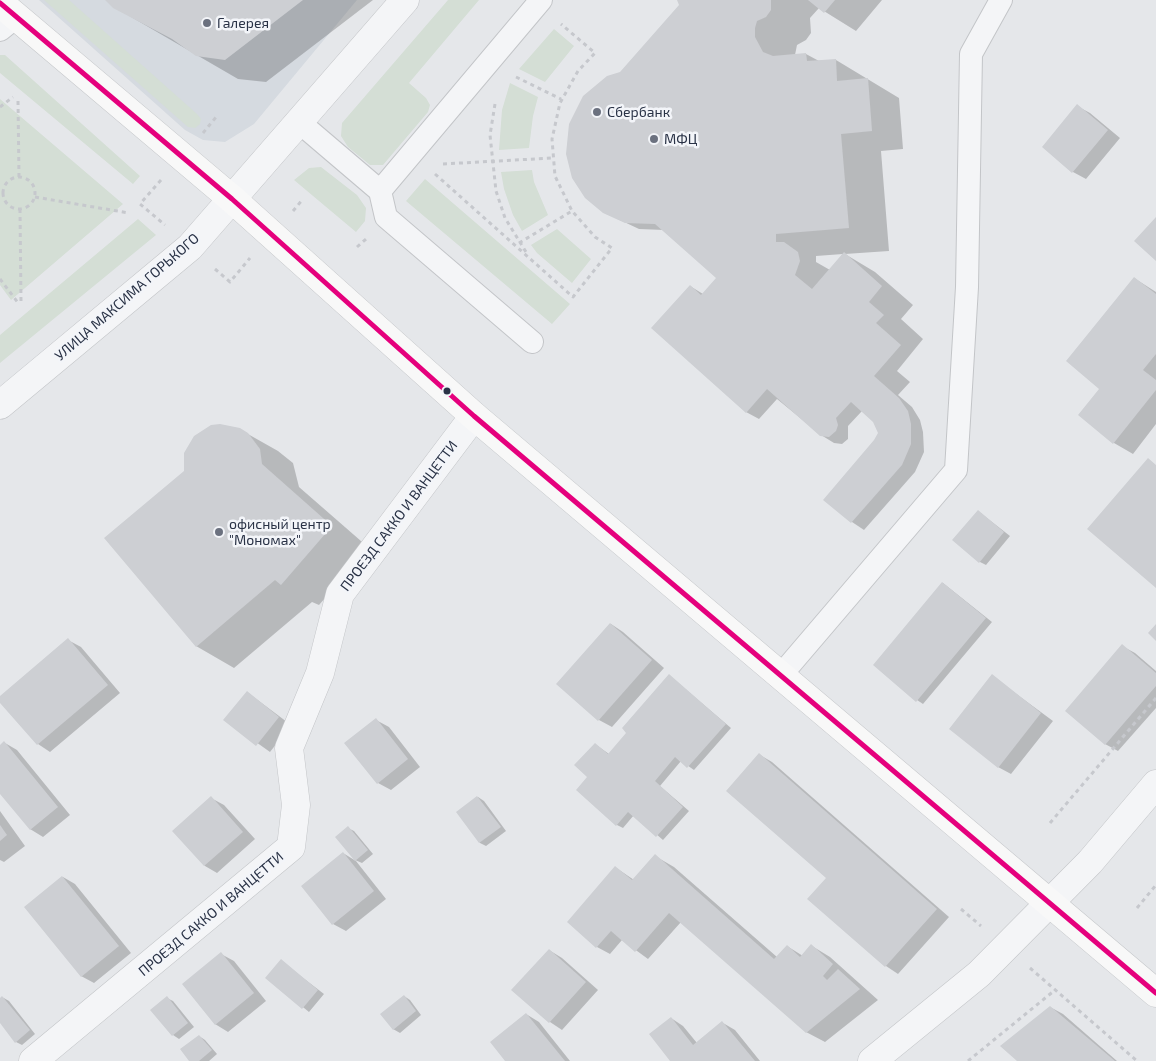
<!DOCTYPE html>
<html>
<head>
<meta charset="utf-8">
<style>
  body { margin:0 }
  canvas { display:block; background:#e5e7ea }
</style>
</head>
<body>
<canvas width="1156" height="1061"></canvas>
<script>
const ctx = document.querySelector('canvas').getContext('2d');
ctx.lineJoin = 'round';
function fillPath(path, color) { ctx.fillStyle = color; ctx.fill(path, 'evenodd'); }
const toPath = rows => new Path2D(rows.map(r => 'M' + r).join(''));
function stroke(path, color, width, dash) { ctx.strokeStyle = color; ctx.lineWidth = width; ctx.lineCap = dash ? 'butt' : 'round'; ctx.setLineDash(dash || []); ctx.stroke(path); }
function drawText(font, color, halo, rows, align = 'center') {
  ctx.font = font + ' "Exo 2",sans-serif'; ctx.lineWidth = 5; ctx.setLineDash([]); ctx.textBaseline = 'middle'; ctx.strokeStyle = halo; ctx.fillStyle = color; for (const [text, x, y, turn = 0] of rows) {
    ctx.save(); ctx.translate(x, y); ctx.rotate((+turn || 0) * Math.PI / 180); ctx.textAlign = isNaN(turn) ? turn : align; if (halo) ctx.strokeText(text, 0, 0); ctx.fillText(text, 0, 0); ctx.restore();
  }
}
fillPath(toPath([
  [39,0,357,0,254,124,225,142,203,140,185,130]
]), '#d5dae0');
fillPath(toPath([
  [44,0,69,0,197,114,201,119,200,124,195,128,188,127],
  [448,0,479,0,409,83,426,98,430,105,428,112,383,165,370,165,348,147,341,136,342,123],
  [554,29,574,46,545,82,519,69],
  [0,55,5,55,140,176,133,184,0,73],
  [510,83,538,97,533,116,529,148,499,150,502,110],
  [0,99,123,204,11,300,0,285],
  [321,167,357,195,366,208,365,221,356,232,294,180,309,168],
  [532,170,534,182,548,215,522,231,513,215,504,189,501,172],
  [425,179,570,304,552,324,406,201],
  [138,219,156,235,0,363,0,335],
  [557,229,591,259,572,283,537,253,531,245]
]), '#d4ded5');
fillPath(toPath([
  [107,0,373,0,266,82,238,79,114,7],
  [679,0,882,0,856,31,819,8,810,18,811,33,806,40,797,45,795,55,806,54,819,61,836,60,899,98,903,149,881,151,889,251,845,254,875,272,913,305,901,319,923,339,897,371,910,382,898,395,912,407,920,420,923,432,924,452,915,472,864,530,852,522,825,500,875,441,879,433,874,421,862,411,848,426,848,439,842,444,834,443,821,435,777,399,759,419,746,412,690,286,703,294,718,278,664,230,639,229,603,212,620,73,682,8],
  [843,254,830,270,816,262,816,256],
  [1077,106,1090,113,1120,138,1086,179,1073,172,1043,147],
  [1134,278,1156,292,1156,424,1133,454,1114,443,1101,388],
  [239,429,278,451,293,463,299,487,369,548,319,605,312,602,234,668,196,646],
  [978,511,1010,536,986,565,980,562],
  [943,583,992,622,923,704,917,700],
  [611,624,623,632,664,668,612,727,599,720],
  [68,640,81,647,120,693,50,752,38,744,0,701,0,698],
  [1122,646,1135,653,1156,671,1156,708,1118,751,1105,744],
  [670,676,731,728,694,770,681,761,660,786,689,811,663,840,634,815,623,828,617,825,589,777,595,744,609,754,628,733],
  [992,676,1053,721,1011,774,998,767],
  [247,692,291,725,270,752,225,720],
  [376,720,389,727,420,767,391,790,378,783],
  [5,743,17,750,70,815,43,837,30,829,0,792,0,747],
  [760,755,772,762,949,917,898,974,886,966,809,899,828,878],
  [478,797,484,801,506,831,486,846,480,843,458,812],
  [211,798,224,805,255,839,217,873,205,866,174,831],
  [0,811,25,846,4,862,0,860],
  [348,828,354,831,373,854,362,863,355,860],
  [343,853,356,861,386,899,346,931,333,924],
  [655,856,674,867,777,957,787,946,803,956,812,946,830,957,878,1000,825,1042,806,1032,681,922,648,959,622,940,610,954,597,947,615,867,634,880],
  [63,877,75,884,131,953,94,983,81,976],
  [549,950,562,958,598,990,562,1030,550,1022,513,990],
  [221,954,234,961,266,1001,228,1032,215,1024],
  [281,961,324,994,309,1012,267,978],
  [404,996,410,1000,421,1015,400,1033,393,1029],
  [2,997,9,1001,35,1034,22,1045,16,1042,0,1021,0,999],
  [167,998,173,1001,194,1027,179,1039,173,1035],
  [1050,1007,1063,1014,1117,1061,1019,1061],
  [526,1014,539,1022,570,1061,507,1061],
  [671,1018,683,1026,697,1043,723,1023,735,1030,760,1061,672,1061],
  [199,1036,205,1040,217,1054,209,1061,191,1061]
]), '#0003');
fillPath(toPath([
  [105,0,303,0,225,60,196,56,172,39,113,8],
  [677,0,771,0,771,10,766,17,757,21,755,28,755,37,763,52,773,56,806,53,807,61,836,59,837,81,868,78,872,131,841,134,849,228,776,234,776,242,784,242,798,252,800,261,795,275,812,289,844,252,882,286,869,302,884,315,876,323,901,345,874,376,899,398,908,411,911,424,911,444,902,465,851,523,823,500,874,440,878,433,873,422,851,402,836,418,838,425,836,431,829,437,820,436,767,389,746,413,651,328,690,285,701,295,716,278,655,224,625,223,603,213,585,198,572,178,566,154,569,124,583,96,607,76,620,72,679,5],
  [808,0,835,0,824,13],
  [1077,104,1108,130,1072,173,1042,147],
  [1156,217,1156,261,1134,241],
  [1134,277,1156,294,1156,354,1143,370,1156,380,1156,390,1113,444,1078,415,1099,389,1066,361],
  [220,424,240,428,248,433,260,449,262,464,332,526,281,585,275,580,196,647,104,538,184,471,184,453,194,436,211,425],
  [1148,458,1156,465,1156,588,1087,529],
  [978,510,1004,532,979,563,952,540],
  [942,582,986,618,916,702,873,665],
  [610,623,652,660,598,721,556,684],
  [1156,624,1156,641,1148,633],
  [68,638,108,685,37,745,0,703,0,696],
  [1122,644,1156,673,1156,686,1105,745,1065,711],
  [669,674,726,724,687,768,675,757,655,781,683,807,656,837,628,812,616,826,576,790,587,777,574,765,595,743,608,754,626,733,622,728],
  [992,674,1041,713,998,768,949,729],
  [247,691,279,717,256,746,223,720],
  [376,718,408,759,377,784,344,743],
  [4,741,58,807,30,830,0,794,0,745],
  [759,753,937,909,885,967,807,899,826,878,726,791],
  [211,796,243,832,204,866,172,831],
  [477,796,501,827,479,843,456,812],
  [0,825,7,835,0,841],
  [348,826,368,850,355,861,335,837],
  [343,852,374,891,332,925,301,886],
  [655,854,774,959,787,945,800,957,811,944,833,964,823,976,827,980,838,969,860,989,806,1033,669,913,635,952,611,931,596,948,567,922,615,866,632,880],
  [62,876,119,946,81,977,24,907],
  [549,949,586,982,549,1023,511,990],
  [221,952,254,993,215,1025,182,984],
  [281,959,318,990,302,1009,265,978],
  [404,995,416,1011,393,1030,380,1014],
  [2,996,30,1030,15,1043,0,1023,0,998],
  [167,996,188,1023,172,1036,150,1010],
  [1050,1006,1115,1061,1017,1061,1000,1046],
  [526,1013,565,1061,505,1061,490,1042],
  [671,1017,693,1045,722,1021,755,1061,670,1061,649,1034],
  [199,1035,212,1050,199,1061,189,1061,180,1049]
]), '#cdcfd3');
const service = toPath([
  [0,30,16,17],
  [299,122,380,191,541,0],
  [380,191,386,217,532,342],
  [781,675,956,470,967,287,971,54,1001,0]
]);
const minor = toPath([
  [0,405,190,247,405,0],
  [33,1061,291,847,296,805,289,748,320,673,340,594,474,416],
  [872,1061,979,974,1090,862,1156,784]
]);
const secondary = toPath([
  [0,3,232,199,474,416,1156,993]
]);
stroke(service, '#c3c5c8', 24);
stroke(minor, '#c3c5c8', 29);
stroke(secondary, '#c3c5c8', 29);
stroke(toPath([
  [516,77,561,99],
  [18,101,19,177],
  [495,104,490,135,496,191,505,218,526,252],
  [0,107,13,97],
  [203,133,217,116],
  [443,164,552,158],
  [435,174,573,297,612,248,595,237,572,211,555,176,552,139,560,103,578,71,595,53,561,24],
  '3 193a16 16 0 1 1 32 0a16 16 0 1 1-32 0Z',
  [161,180,140,204,165,225],
  [35,197,129,213],
  [20,209,21,302],
  [293,211,303,199],
  [519,243,572,211],
  [357,247,366,239],
  [215,269,230,282,250,258],
  [0,279,19,304],
  [1050,823,1156,698],
  [1137,908,1156,885],
  [961,909,981,926],
  [1030,968,1137,1061],
  [968,1061,1055,990]
]), '#c6c8cd', 3, [4, 4]);
stroke(service, '#f4f5f7', 22);
stroke(minor, '#f4f5f7', 28);
stroke(secondary, '#f8f8f8', 28);
stroke(toPath([
  [0,3,232,199,474,416,1156,993]
]), '#e5007d', 5);
for (const [x, y, r, color] of [
  [207,23,5,"#6b717f"],
  [597,112,5,"#6b717f"],
  [654,139,5,"#6b717f"],
  [447,391,4.5,"#293246"],
  [219,532,5,"#6b717f"]
]) { const dot = new Path2D(); dot.arc(x, y, r, 0, 2 * Math.PI); ctx.fillStyle = color; ctx.fill(dot); stroke(dot, '#f3f5f9', 2); }
drawText('14px', '#293246', '#f3f5f9', [
  ["Галерея",217,23],
  ["Сбербанк",607,112],
  ["МФЦ",664,139],
  ["офисный центр",229,524],
  ["\"Мономах\"",229,540]
], 'left');
drawText('14px', '#293246', '#f3f5f9', [
  ["УЛИЦА МАКСИМА ГОРЬКОГО",127,297,-41],
  ["ПРОЕЗД САККО И ВАНЦЕТТИ",399,516,-53],
  ["ПРОЕЗД САККО И ВАНЦЕТТИ",211,914,-40]
]);
</script>
</body>
</html>
